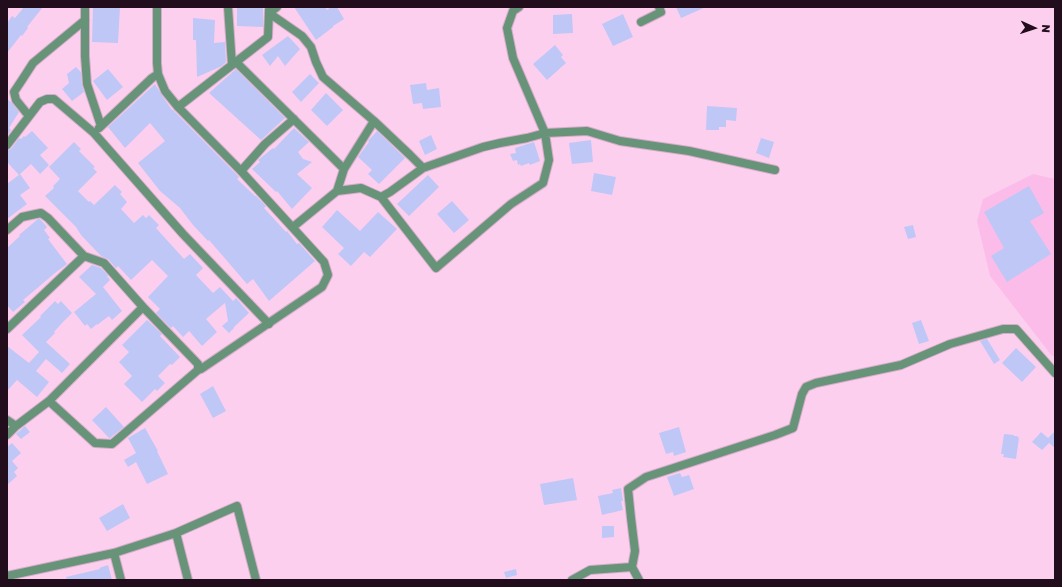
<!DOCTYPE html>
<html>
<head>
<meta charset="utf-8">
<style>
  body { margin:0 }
  #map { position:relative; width:1062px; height:587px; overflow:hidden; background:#fdcfef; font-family:"Golos Text",sans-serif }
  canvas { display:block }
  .frame { position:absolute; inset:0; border:8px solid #210d1c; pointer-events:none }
  .north { position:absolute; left:1014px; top:8px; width:40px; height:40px; -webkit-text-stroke:3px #fdcfef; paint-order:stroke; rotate:93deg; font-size:11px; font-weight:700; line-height:16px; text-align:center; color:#210d1c }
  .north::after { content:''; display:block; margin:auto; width:14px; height:18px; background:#210d1c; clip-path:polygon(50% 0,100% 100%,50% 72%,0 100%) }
</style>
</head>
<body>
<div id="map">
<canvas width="1062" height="587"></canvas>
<div class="frame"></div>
<div class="north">N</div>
</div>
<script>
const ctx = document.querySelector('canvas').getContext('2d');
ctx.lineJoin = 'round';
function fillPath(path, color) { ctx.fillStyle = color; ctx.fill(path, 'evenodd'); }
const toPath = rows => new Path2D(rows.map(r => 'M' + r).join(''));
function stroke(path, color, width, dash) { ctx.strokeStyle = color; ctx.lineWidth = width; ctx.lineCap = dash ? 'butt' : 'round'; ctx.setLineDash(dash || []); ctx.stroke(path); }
fillPath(toPath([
  [1033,174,1055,179,1055,356,1052,356,990,276,977,221,983,199]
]), '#fcbcea');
fillPath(toPath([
  [24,7,43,7,27,27,28,28,22,36,21,35,7,53,7,23,12,16,15,18],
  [93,7,120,7,118,43,92,42],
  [237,7,263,7,263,27,237,26],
  [294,7,325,7,327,10,331,7,337,7,344,19,333,26,333,27,316,40],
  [676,7,706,7,681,18],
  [572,14,573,33,553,34,553,15],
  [623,14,633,37,613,46,602,24],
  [193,18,215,20,214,43,225,42,226,62,222,66,197,77,196,40,193,40],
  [288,36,300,49,285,66,278,56,270,66,262,55],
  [555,45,563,55,561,57,566,63,547,80,533,64],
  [76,67,81,72,82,84,84,92,72,101,62,89,69,83,67,74],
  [108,69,123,87,107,100,93,81],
  [236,69,285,118,261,140,209,93],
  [310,74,319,83,301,102,292,92],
  [426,83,427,90,439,88,441,107,423,109,422,103,413,104,410,85],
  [155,84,161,94,172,110,173,110,237,175,239,177,237,179,255,196,256,196,266,206,264,208,286,232,287,231,297,244,299,243,315,261,269,301,253,279,247,284,209,240,208,241,193,225,180,208,160,191,138,163,165,141,150,123,125,148,108,127],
  [326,93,343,110,327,126,311,110],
  [7,99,11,102,19,112,9,128,11,130,7,136],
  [707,106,737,108,736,121,726,120,726,127,719,127,719,130,706,130],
  [294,128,309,142,298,152,303,159,312,162,297,174,312,188,292,209,277,191,276,192,252,169,260,162,258,160,273,148,274,149],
  [32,131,48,148,40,155,49,165,40,174,31,164,19,175,7,162,7,150,11,149,19,138,21,139,24,136,25,137],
  [377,131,405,158,379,184,368,174,372,170,358,157,369,142,368,141],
  [431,135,437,149,425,155,419,141],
  [761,138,774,142,769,158,756,153],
  [591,140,593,162,572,164,569,143],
  [74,142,81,149,79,151,95,167,93,168,97,172,78,191,89,202,90,201,94,205,115,185,122,192,120,194,127,202,121,209,134,223,143,215,146,218,149,215,159,225,156,228,184,259,190,254,203,268,196,275,213,293,220,287,233,301,236,298,249,313,234,327,234,328,229,333,222,326,228,321,225,303,206,319,217,332,202,346,189,331,183,337,173,326,171,328,156,313,160,309,148,297,168,276,152,260,131,280,118,266,116,268,108,259,101,256,81,235,76,227,45,196,54,188,53,186,60,179,49,167],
  [534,142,540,161,530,165,529,163,521,166,520,164,518,165,517,160,513,161,510,154,516,153,515,148],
  [594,173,616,177,612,195,591,191],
  [20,174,30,188,20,195,27,204,7,219,7,184],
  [428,175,439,187,409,216,397,204],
  [1029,186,1044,213,1030,221,1051,254,1007,282,991,256,1004,248,984,212],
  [452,201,469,220,454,233,437,214],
  [337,210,360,231,378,212,397,229,370,257,364,252,351,266,338,254,344,248,322,227],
  [38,219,40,219,47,227,44,230,50,238,48,239,67,264,55,273,35,290,23,300,25,302,13,312,7,305,7,248,20,236,19,235],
  [913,225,916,237,908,239,904,227],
  [92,265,101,268,108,275,107,276,110,280,103,287,122,311,112,320,109,316,97,325,97,324,91,329,87,324,85,326,74,312,96,294,79,277],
  [55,301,58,304,61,301,72,313,63,322,54,332,55,333,46,342,70,364,62,373,46,359,36,371,49,382,37,397,17,380,7,391,7,346,29,363,39,352,22,335,41,317,40,316],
  [147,320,162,334,160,336,180,357,172,365,170,364,158,376,165,383,157,391,155,389,142,402,124,384,132,376,119,362,129,352,122,345],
  [921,320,929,341,919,344,912,323],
  [987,339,1000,360,994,364,980,341],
  [1016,348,1036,367,1022,382,1002,363],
  [213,386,226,411,213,418,200,394],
  [106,407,124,427,110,438,109,438,92,420],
  [25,426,30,432,21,439,16,434],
  [679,427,686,452,674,456,673,452,666,454,659,433],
  [145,428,158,451,157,451,168,474,147,484,136,462,128,467,124,460,136,453,128,438],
  [1055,431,1055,448,1049,443,1042,450,1032,442,1041,432,1048,438],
  [1004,434,1014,435,1014,436,1017,436,1019,438,1016,459,1003,457,1004,454,1001,454],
  [12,443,21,453,12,461,18,468,14,472,17,476,7,485,7,447],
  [680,473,682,477,689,475,694,489,674,496,667,477],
  [573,478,577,500,544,505,540,484],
  [621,488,623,501,621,501,623,510,602,515,598,496,613,493,612,490],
  [123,504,130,518,107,531,99,518],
  [602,526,614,526,614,537,602,538],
  [108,565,112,580,67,580,66,577,100,569,99,568],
  [516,569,517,575,506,578,504,572]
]), '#bfc7f6');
const minor = toPath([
  [85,7,85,56,87,84,101,126],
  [228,7,232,65],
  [277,7,269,13,302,36,311,47,316,62,323,77,374,121,410,155,423,168],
  [641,22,661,12,659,7],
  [236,62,344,169],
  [178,107,268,37,269,10],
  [29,116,16,100,14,92,22,80,33,63,85,20],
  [99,128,152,78,158,74],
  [7,145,40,102,47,99,54,99,94,133,183,234,269,324],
  [241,171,265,144,294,119],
  [337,191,344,169,374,121],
  [381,197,436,268,511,204,543,183,549,160,545,133,513,58,507,28,513,11,519,7],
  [293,227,337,191,361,188,381,197,390,192,423,168,483,147,500,143,527,138,545,133,587,131,620,141,689,151,775,170],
  [7,230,22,217,36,214,41,213,48,218,84,256,104,263,143,307,198,364,198,370,201,369,322,287,328,275,324,262,241,171,178,107,165,91,158,74,157,63,157,7],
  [7,329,84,256],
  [49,401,95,443,112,444,198,370],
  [7,420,16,426],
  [7,435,16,426,49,401,143,307],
  [176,533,237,506,256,580],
  [7,576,114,553],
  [121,580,114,553,176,533,188,580],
  [572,580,590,570,632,567],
  [639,580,632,567,635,551,631,518,628,489,646,477,775,435,793,428,802,394,806,387,816,383,901,365,950,344,1003,329,1016,329,1055,373]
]);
stroke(minor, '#d5acc9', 10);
stroke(minor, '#679378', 8);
</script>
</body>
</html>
